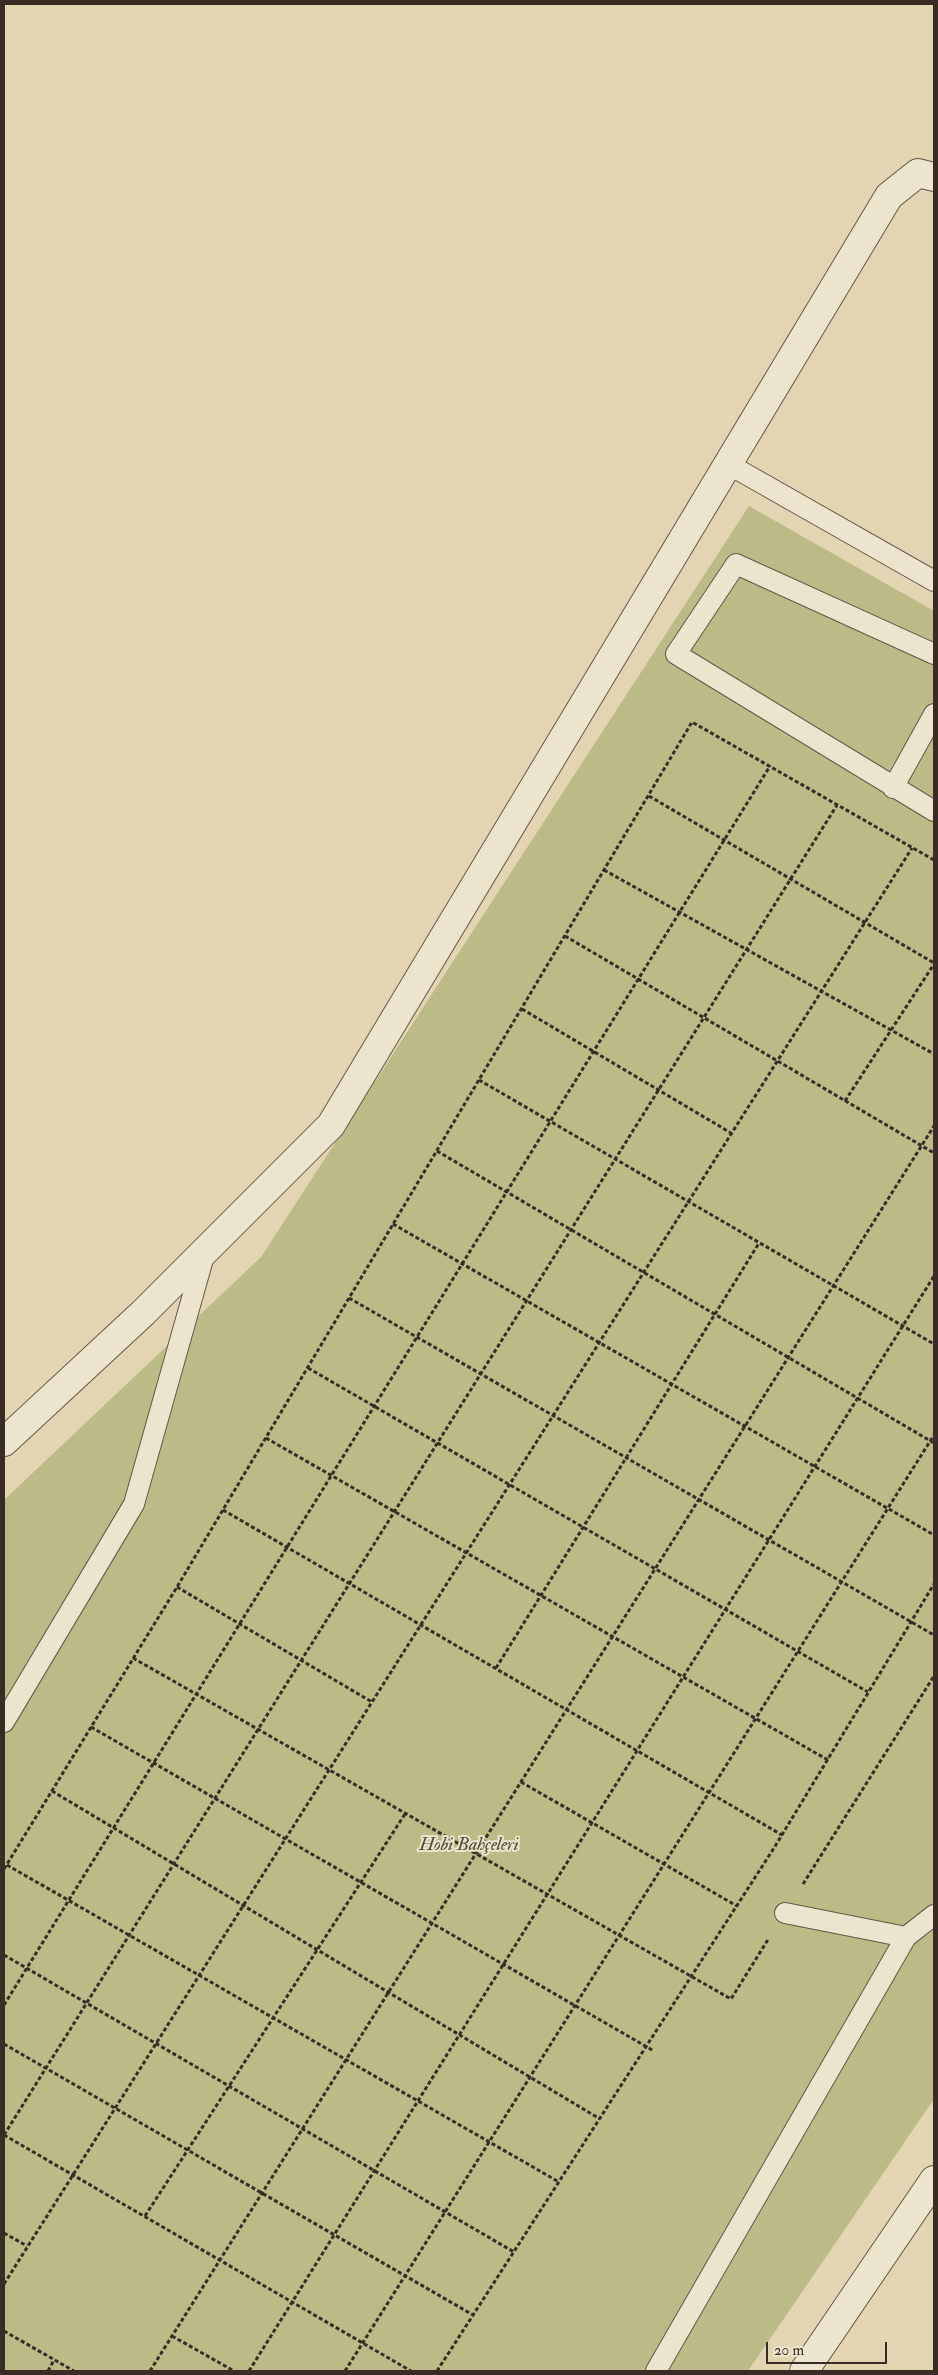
<!DOCTYPE html>
<html>
<head>
<meta charset="utf-8">
<style>
  body { margin:0 }
  #map { position:relative; width:938px; height:2375px; overflow:hidden; background:#e3d5b2; font-family:"IM FELL Double Pica",serif }
  canvas { display:block }
  .frame { position:absolute; inset:0; border:5px solid #382c25; pointer-events:none }
  .scale { position:absolute; left:766px; top:2342px; width:121px; height:22px; box-sizing:border-box; border:2px solid #382c25; border-top:0; padding-left:6px; font-size:15px; line-height:18px; white-space:nowrap; color:#382c25; -webkit-text-stroke:4px #ede4cd; paint-order:stroke }
</style>
</head>
<body>
<div id="map">
<canvas width="938" height="2375"></canvas>
<div class="frame"></div>
<div class="scale">20 m</div>
</div>
<script>
const ctx = document.querySelector('canvas').getContext('2d');
ctx.lineJoin = 'round';
function fillPath(path, color) { ctx.fillStyle = color; ctx.fill(path, 'evenodd'); }
const toPath = rows => new Path2D(rows.map(r => 'M' + r).join(''));
function stroke(path, color, width, dash) { ctx.strokeStyle = color; ctx.lineWidth = width; ctx.lineCap = dash ? 'butt' : 'round'; ctx.setLineDash(dash || []); ctx.stroke(path); }
function drawText(font, color, halo, rows, align = 'center') {
  ctx.font = font + ' "IM FELL Double Pica",serif'; ctx.lineWidth = 4; ctx.setLineDash([]); ctx.textBaseline = 'middle'; ctx.strokeStyle = halo; ctx.fillStyle = color; for (const [text, x, y, turn = 0] of rows) {
    ctx.save(); ctx.translate(x, y); ctx.rotate((+turn || 0) * Math.PI / 180); ctx.textAlign = isNaN(turn) ? turn : align; if (halo) ctx.strokeText(text, 0, 0); ctx.fillText(text, 0, 0); ctx.restore();
  }
}
fillPath(toPath([
  [749,506,934,611,934,2099,748,2371,4,2371,4,1500,261,1257]
]), '#bcbb87');
const service = toPath([
  [728,464,934,581],
  [934,654,736,564,676,654,934,811],
  [893,788,934,714],
  [4,1722,134,1504,205,1252],
  [785,1913,906,1937],
  [656,2371,906,1937,934,1915]
]);
const minor = toPath([
  [4,1442,143,1313,331,1125,889,196,918,173,934,177],
  [804,2371,934,2180]
]);
stroke(service, '#635648', 22);
stroke(minor, '#635648', 30);
stroke(toPath([
  [649,796,934,963],
  [604,870,934,1054],
  [565,936,934,1153],
  [522,1009,731,1133],
  [479,1080,934,1344],
  [845,1101,934,964],
  [437,1151,934,1443],
  [393,1224,934,1535],
  [349,1298,934,1635],
  [308,1368,868,1692],
  [266,1438,828,1760],
  [223,1510,782,1835],
  [177,1587,372,1702],
  [133,1658,731,1999,769,1938],
  [496,1668,759,1243],
  [91,1727,654,2051],
  [521,1782,737,1906],
  [52,1791,600,2119],
  [7,1865,559,2182],
  [4,1869,177,1587,692,722,934,860],
  [803,1884,934,1676],
  [4,1955,514,2252],
  [4,2005,770,766],
  [4,2044,473,2315],
  [4,2135,837,805],
  [4,2135,411,2371],
  [145,2216,405,1814],
  [4,2233,27,2246],
  [4,2284,912,848],
  [4,2331,74,2371],
  [172,2336,234,2371],
  [48,2371,54,2360],
  [150,2371,934,1126],
  [249,2371,934,1276],
  [345,2371,934,1435],
  [437,2371,774,1848,934,1584]
]), '#382c25', 3, [4, 2.5]);
stroke(service, '#ede4cd', 20);
stroke(minor, '#ede4cd', 28);
drawText('italic 18px', '#524939', '#ede4cd', [
  ["Hobi Bahçeleri",469,1846]
]);
</script>
</body>
</html>
